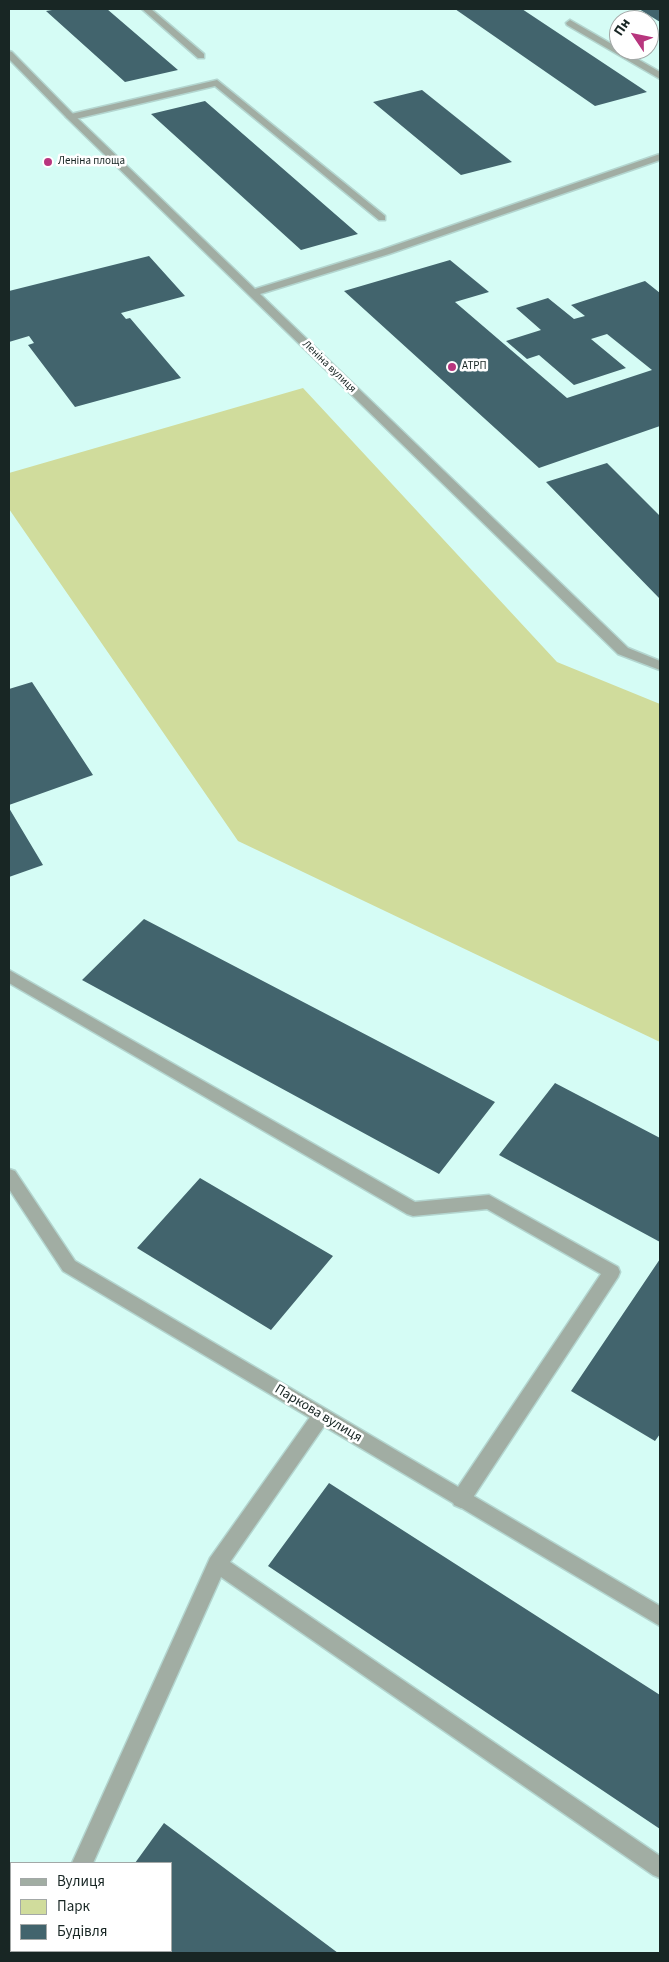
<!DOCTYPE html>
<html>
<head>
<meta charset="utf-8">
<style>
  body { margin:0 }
  #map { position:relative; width:669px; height:1962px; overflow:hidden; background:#d5fcf5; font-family:"Source Sans 3",sans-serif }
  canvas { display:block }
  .frame { position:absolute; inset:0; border:10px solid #182624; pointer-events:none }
  .legend { position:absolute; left:10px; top:1862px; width:162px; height:90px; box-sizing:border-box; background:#fff; border:1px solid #a3a8a7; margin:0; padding:6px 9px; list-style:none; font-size:15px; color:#182624 }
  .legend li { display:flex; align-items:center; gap:10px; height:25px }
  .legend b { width:25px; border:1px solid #a3a8a7 }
  .north { position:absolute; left:609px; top:10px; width:50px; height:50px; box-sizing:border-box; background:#fff; border:1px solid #a3a8a7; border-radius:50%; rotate:304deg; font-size:14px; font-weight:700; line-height:20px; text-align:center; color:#182624 }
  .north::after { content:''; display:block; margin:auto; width:18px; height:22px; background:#b8367e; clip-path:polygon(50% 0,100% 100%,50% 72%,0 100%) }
</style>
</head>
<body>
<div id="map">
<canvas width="669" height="1962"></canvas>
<div class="frame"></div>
<ul class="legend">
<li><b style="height:6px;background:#a1ada3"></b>Вулиця</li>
<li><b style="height:14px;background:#d0dc9c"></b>Парк</li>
<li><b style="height:14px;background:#42646d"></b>Будівля</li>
</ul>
<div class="north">Пн</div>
</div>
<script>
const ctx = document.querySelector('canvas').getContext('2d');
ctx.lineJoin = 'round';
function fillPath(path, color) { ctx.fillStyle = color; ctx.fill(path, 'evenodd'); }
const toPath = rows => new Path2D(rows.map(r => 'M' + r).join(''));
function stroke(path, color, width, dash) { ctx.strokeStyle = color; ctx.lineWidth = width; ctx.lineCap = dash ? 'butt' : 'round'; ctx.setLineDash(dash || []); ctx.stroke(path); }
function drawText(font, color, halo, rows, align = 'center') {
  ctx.font = font + ' "Source Sans 3",sans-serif'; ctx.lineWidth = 5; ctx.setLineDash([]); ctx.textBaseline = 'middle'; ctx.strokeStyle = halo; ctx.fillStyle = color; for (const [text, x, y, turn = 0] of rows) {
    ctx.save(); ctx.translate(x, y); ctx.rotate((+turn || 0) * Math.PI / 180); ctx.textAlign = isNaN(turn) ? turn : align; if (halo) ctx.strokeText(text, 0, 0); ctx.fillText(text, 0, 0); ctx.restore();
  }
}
fillPath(toPath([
  [303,388,557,662,660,704,660,1042,238,841,9,509,9,473]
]), '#d0dc9c');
fillPath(toPath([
  [58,9,107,9,178,70,125,82,46,11],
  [455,9,522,9,647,92,595,106],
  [639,9,660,9,660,22],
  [422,90,512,162,461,175,373,102],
  [205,101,358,234,301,250,151,114],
  [149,256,185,296,121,313,126,319,130,318,181,378,75,407,28,345,34,343,29,336,9,342,9,291],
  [450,260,489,292,455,302,567,398,652,370,607,334,591,339,626,368,574,385,539,355,527,359,506,341,541,330,516,308,548,298,574,319,585,316,571,305,645,281,660,293,660,426,539,468,344,291],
  [607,463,660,516,660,599,546,482],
  [32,682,93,775,9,805,9,689],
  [9,808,43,865,9,877],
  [144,919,495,1102,439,1174,82,980],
  [555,1083,660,1138,660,1242,499,1155],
  [200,1178,333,1256,271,1330,137,1248],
  [660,1259,660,1434,655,1441,571,1391],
  [329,1483,660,1695,660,1829,268,1566],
  [164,1823,338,1953,101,1953,98,1951,171,1951,171,1863,135,1863]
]), '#42646d');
const lane = toPath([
  [142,9,151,9,204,54,204,58,198,58,142,9],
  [570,20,660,72,660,79,567,25,566,23,570,20],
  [217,80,385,216,385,220,379,220,215,86,71,120,66,117,71,114,217,80],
  [9,970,415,1202,489,1195,618,1267,620,1272,618,1277,468,1505,461,1508,454,1505,452,1499,454,1493,601,1274,487,1209,413,1216,407,1214,9,983,9,970],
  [321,1408,327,1410,330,1416,327,1422,230,1562,660,1856,660,1878,653,1875,221,1577,93,1863,72,1863,210,1558,315,1410,321,1408],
  [31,1951,53,1951,52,1953,30,1953,31,1951]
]);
const street = toPath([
  [9,51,12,52,74,115,255,289,381,250,660,154,660,160,389,254,260,294,628,648,660,661,660,670,618,654,68,119,9,59,9,51],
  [9,1169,15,1171,75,1261,660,1606,660,1626,63,1271,9,1189,9,1169]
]);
stroke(lane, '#b3d5cf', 3);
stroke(street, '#b3d5cf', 3);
fillPath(lane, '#a1ada3');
fillPath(street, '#a1ada3');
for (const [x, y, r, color] of [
  [48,162,5,"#b8367e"],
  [452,367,5,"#b8367e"]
]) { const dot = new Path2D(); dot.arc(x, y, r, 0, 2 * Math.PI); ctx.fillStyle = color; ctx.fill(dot); stroke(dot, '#fff', 2); }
drawText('11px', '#182624', '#fff', [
  ["Леніна площа",58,162],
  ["АТРП",462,367]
], 'left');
drawText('11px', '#182624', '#fff', [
  ["Леніна вулиця",329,367,44]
]);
drawText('14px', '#182624', '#fff', [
  ["Паркова вулиця",318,1414,31]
]);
</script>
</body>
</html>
